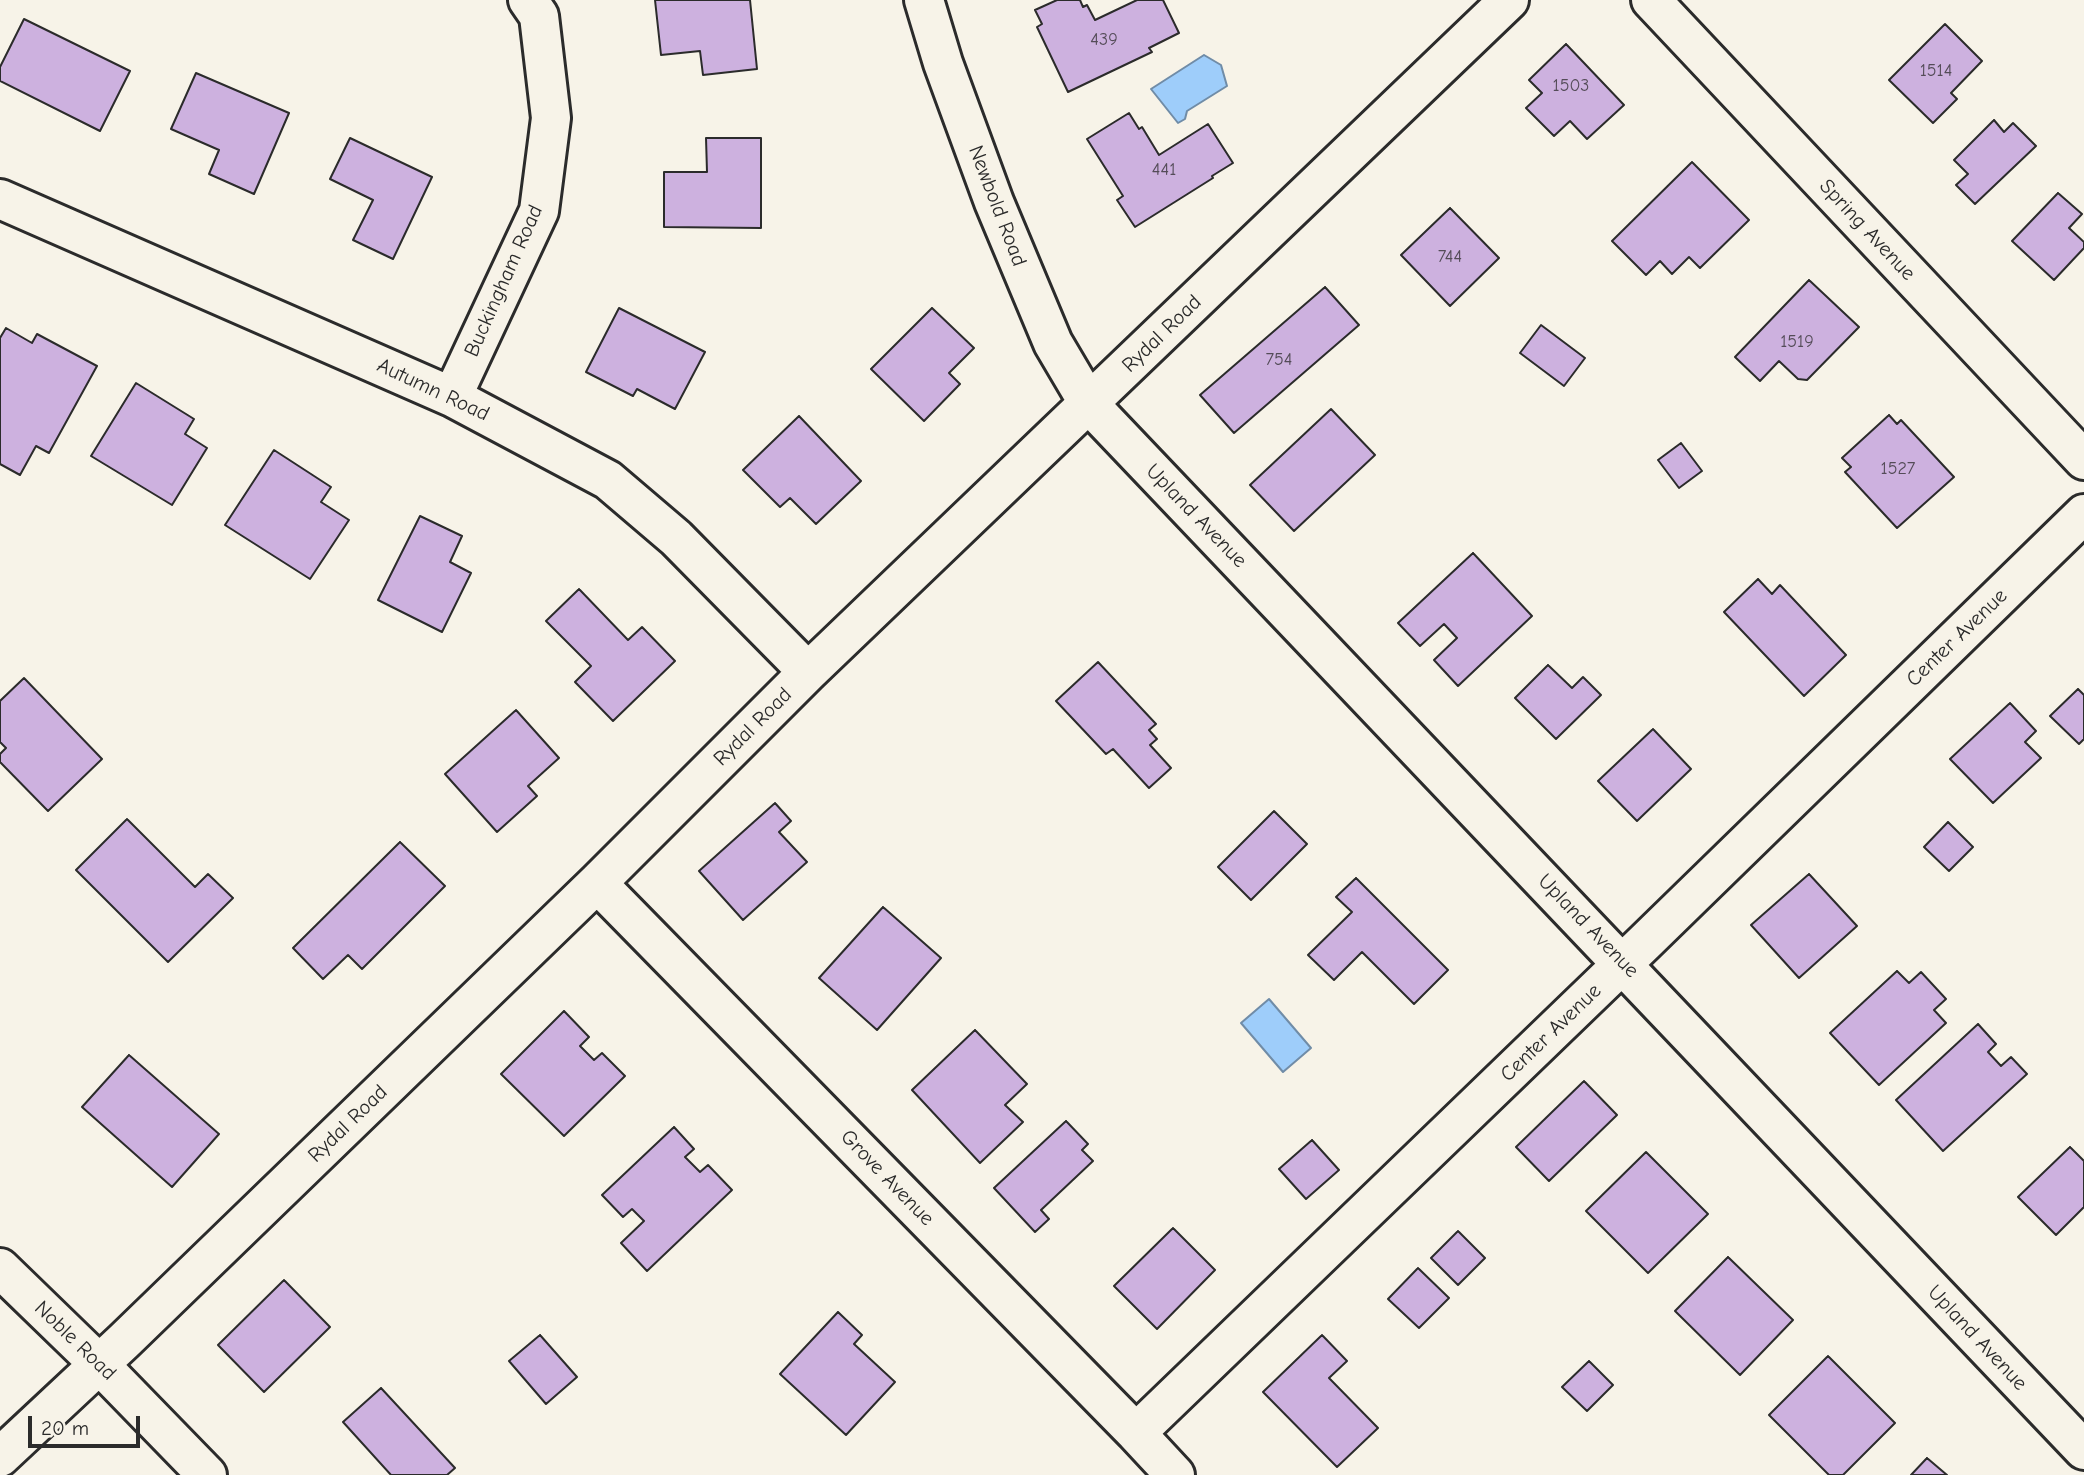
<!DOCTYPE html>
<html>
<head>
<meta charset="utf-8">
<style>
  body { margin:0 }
  #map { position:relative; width:2084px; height:1475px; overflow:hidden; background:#f7f3e8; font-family:"Comic Neue",sans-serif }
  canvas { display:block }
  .scale { position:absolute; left:28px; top:1416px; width:112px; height:32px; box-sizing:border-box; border:4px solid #2b2b2b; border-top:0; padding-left:9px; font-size:21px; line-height:24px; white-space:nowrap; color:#2b2b2b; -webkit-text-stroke:5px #f7f3e8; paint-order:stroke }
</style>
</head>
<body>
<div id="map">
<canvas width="2084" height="1475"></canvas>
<div class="scale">20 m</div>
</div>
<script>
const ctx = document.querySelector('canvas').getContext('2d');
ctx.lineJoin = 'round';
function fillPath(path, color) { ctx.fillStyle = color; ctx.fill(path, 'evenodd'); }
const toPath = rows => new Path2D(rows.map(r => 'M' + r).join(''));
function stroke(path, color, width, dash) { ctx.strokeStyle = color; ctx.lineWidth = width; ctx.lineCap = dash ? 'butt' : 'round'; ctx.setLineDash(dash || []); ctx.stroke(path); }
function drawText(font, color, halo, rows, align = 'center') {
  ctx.font = font + ' "Comic Neue",sans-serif'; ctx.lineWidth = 5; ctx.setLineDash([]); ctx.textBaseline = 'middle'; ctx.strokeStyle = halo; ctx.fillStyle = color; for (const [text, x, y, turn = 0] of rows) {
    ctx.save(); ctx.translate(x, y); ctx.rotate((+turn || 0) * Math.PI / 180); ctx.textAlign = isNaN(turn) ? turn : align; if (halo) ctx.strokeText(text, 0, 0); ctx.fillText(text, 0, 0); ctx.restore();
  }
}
const water = toPath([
  [1204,55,1221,65,1227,86,1187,111,1185,119,1178,123,1151,89,1204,55],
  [1269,999,1311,1048,1283,1072,1241,1023,1269,999]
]);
fillPath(water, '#9ecdfa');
stroke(water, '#708ca7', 2);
const building = toPath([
  [655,0,750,0,757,69,703,75,700,51,661,55,655,0],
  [1057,0,1080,0,1083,7,1087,5,1095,20,1137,0,1163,0,1179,33,1149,48,1152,52,1068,92,1037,27,1042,24,1035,10,1057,0],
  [24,19,130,71,100,131,0,81,0,67,24,19],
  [1945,24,1982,61,1951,93,1957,99,1933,123,1889,80,1945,24],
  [1566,44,1624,105,1587,139,1570,121,1554,136,1526,108,1542,93,1529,80,1566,44],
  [196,73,289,113,254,194,209,174,219,150,171,129,196,73],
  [1129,113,1139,129,1142,127,1159,155,1208,124,1233,163,1212,176,1213,178,1135,227,1117,200,1123,196,1087,139,1129,113],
  [1994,120,2004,132,2013,123,2036,146,1975,204,1956,185,1968,174,1954,160,1994,120],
  [350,138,432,177,393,259,353,240,373,200,330,179,350,138],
  [706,138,761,138,761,228,664,227,664,172,707,172,706,138],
  [1692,162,1749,220,1700,268,1689,257,1672,274,1660,261,1646,275,1612,241,1692,162],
  [2058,193,2082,214,2069,228,2084,242,2084,248,2054,280,2012,241,2058,193],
  [1450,208,1499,258,1450,306,1401,255,1450,208],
  [1809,280,1859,327,1807,380,1798,379,1779,361,1760,381,1735,357,1809,280],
  [1325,287,1359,325,1234,433,1200,395,1325,287],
  [619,308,705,352,675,409,637,389,633,396,586,372,619,308],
  [932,308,974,348,949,373,960,384,924,421,871,369,932,308],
  [1541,325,1585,358,1564,386,1520,353,1541,325],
  [6,328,32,343,37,334,97,366,49,453,36,446,20,475,0,464,0,338,6,328],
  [136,383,194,419,185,434,207,448,172,505,91,456,136,383],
  [1331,409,1375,455,1294,531,1250,485,1331,409],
  [1889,415,1897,424,1901,420,1954,477,1897,528,1845,472,1851,467,1842,458,1889,415],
  [799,416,861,481,816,524,790,498,780,507,743,470,799,416],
  [1681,443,1702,471,1679,488,1658,460,1681,443],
  [274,450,331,487,321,502,349,520,310,579,225,525,274,450],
  [420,516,462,536,450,562,471,573,442,632,378,600,420,516],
  [1473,553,1532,616,1458,686,1434,660,1457,638,1444,624,1420,646,1398,623,1473,553],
  [1758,579,1772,594,1780,585,1846,655,1804,696,1724,612,1758,579],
  [579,589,628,640,642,627,675,661,613,721,575,682,591,666,546,621,579,589],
  [1098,662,1156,724,1149,730,1157,739,1150,745,1171,768,1149,788,1113,749,1106,754,1056,701,1098,662],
  [1548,665,1572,688,1583,677,1601,695,1556,739,1515,698,1548,665],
  [24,678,102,759,48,811,0,762,0,754,6,748,0,742,0,701,24,678],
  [2078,689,2084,695,2084,739,2079,744,2050,716,2078,689],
  [2010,703,2036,731,2025,742,2041,758,1993,803,1950,759,2010,703],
  [516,710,559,758,528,786,537,796,497,832,445,774,516,710],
  [1653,729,1691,769,1637,821,1598,781,1653,729],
  [775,803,791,821,779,832,807,862,743,920,699,871,775,803],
  [1274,811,1307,844,1251,900,1218,867,1274,811],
  [127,819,195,887,208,874,233,898,168,962,76,870,127,819],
  [1948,822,1973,847,1949,871,1924,847,1948,822],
  [400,842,445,886,362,969,348,955,323,979,293,948,400,842],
  [1809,874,1857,926,1799,978,1751,925,1809,874],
  [1356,878,1448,970,1414,1004,1362,952,1334,980,1308,955,1352,912,1336,897,1356,878],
  [883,907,941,958,877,1030,819,978,883,907],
  [1897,971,1909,983,1921,972,1946,999,1934,1010,1946,1023,1879,1085,1830,1033,1897,971],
  [564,1011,589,1037,580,1046,594,1060,602,1053,625,1076,564,1136,501,1074,564,1011],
  [1978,1024,1996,1044,1988,1052,2001,1066,2011,1057,2027,1074,1943,1151,1896,1100,1978,1024],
  [975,1030,1027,1084,1005,1105,1023,1122,980,1163,912,1090,975,1030],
  [129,1055,219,1134,172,1187,82,1107,129,1055],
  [1584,1081,1617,1115,1549,1181,1516,1147,1584,1081],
  [1066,1121,1088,1144,1082,1150,1093,1161,1041,1210,1049,1219,1035,1232,994,1188,1066,1121],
  [674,1127,694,1149,685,1157,700,1172,708,1165,732,1190,647,1271,621,1243,644,1221,632,1209,623,1217,602,1195,674,1127],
  [1312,1140,1339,1170,1306,1199,1279,1169,1312,1140],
  [2070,1147,2084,1161,2084,1207,2056,1235,2018,1197,2070,1147],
  [1646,1152,1708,1214,1648,1273,1586,1211,1646,1152],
  [1173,1228,1215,1270,1157,1329,1114,1286,1173,1228],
  [1458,1231,1485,1258,1458,1285,1431,1258,1458,1231],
  [1728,1257,1793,1320,1740,1375,1675,1311,1728,1257],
  [1418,1268,1449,1298,1419,1328,1388,1299,1418,1268],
  [284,1280,330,1327,264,1392,218,1345,284,1280],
  [838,1312,862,1335,854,1344,895,1382,846,1435,780,1374,838,1312],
  [540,1335,577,1377,546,1404,509,1361,540,1335],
  [1322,1335,1347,1361,1329,1378,1378,1428,1337,1467,1263,1392,1322,1335],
  [1828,1356,1895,1423,1843,1475,1829,1475,1769,1415,1828,1356],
  [1589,1361,1613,1385,1587,1411,1562,1387,1589,1361],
  [381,1388,455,1468,447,1475,391,1475,343,1422,381,1388],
  [1927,1458,1947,1475,1911,1475,1927,1458]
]);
fillPath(building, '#cdb1df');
stroke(building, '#2b2b2b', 2);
const minor = toPath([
  [924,0,943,63,994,202,1053,343,1089,404,2084,1450],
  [1651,0,2084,460],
  [0,199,452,397,608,480,676,538,808,672],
  [452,397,539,211,551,118,539,16,528,0],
  [597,883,1136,1433,1175,1475],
  [0,1268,99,1364,207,1475],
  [1136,1433,1644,943,2084,514],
  [0,1457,124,1341,597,883,808,672,1509,0]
]);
stroke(minor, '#2b2b2b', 44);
stroke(minor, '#f7f3e8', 38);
drawText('18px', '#544c58', null, [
  ["439",1104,40],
  ["1514",1936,71],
  ["1503",1571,86],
  ["441",1164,170],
  ["744",1450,257],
  ["1519",1797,342],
  ["754",1279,360],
  ["1527",1898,469]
]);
drawText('21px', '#2b2b2b', '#f7f3e8', [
  ["Newbold Road",997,206,69],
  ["Spring Avenue",1867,230,47],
  ["Buckingham Road",504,281,-66],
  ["Rydal Road",1162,334,-44],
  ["Autumn Road",433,390,25],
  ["Upland Avenue",1196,516,46],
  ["Center Avenue",1957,638,-44],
  ["Rydal Road",753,727,-45],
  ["Upland Avenue",1588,926,46],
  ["Center Avenue",1551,1033,-44],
  ["Rydal Road",348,1124,-44],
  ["Grove Avenue",887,1178,46],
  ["Upland Avenue",1977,1338,47],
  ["Noble Road",75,1341,44]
]);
</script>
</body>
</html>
